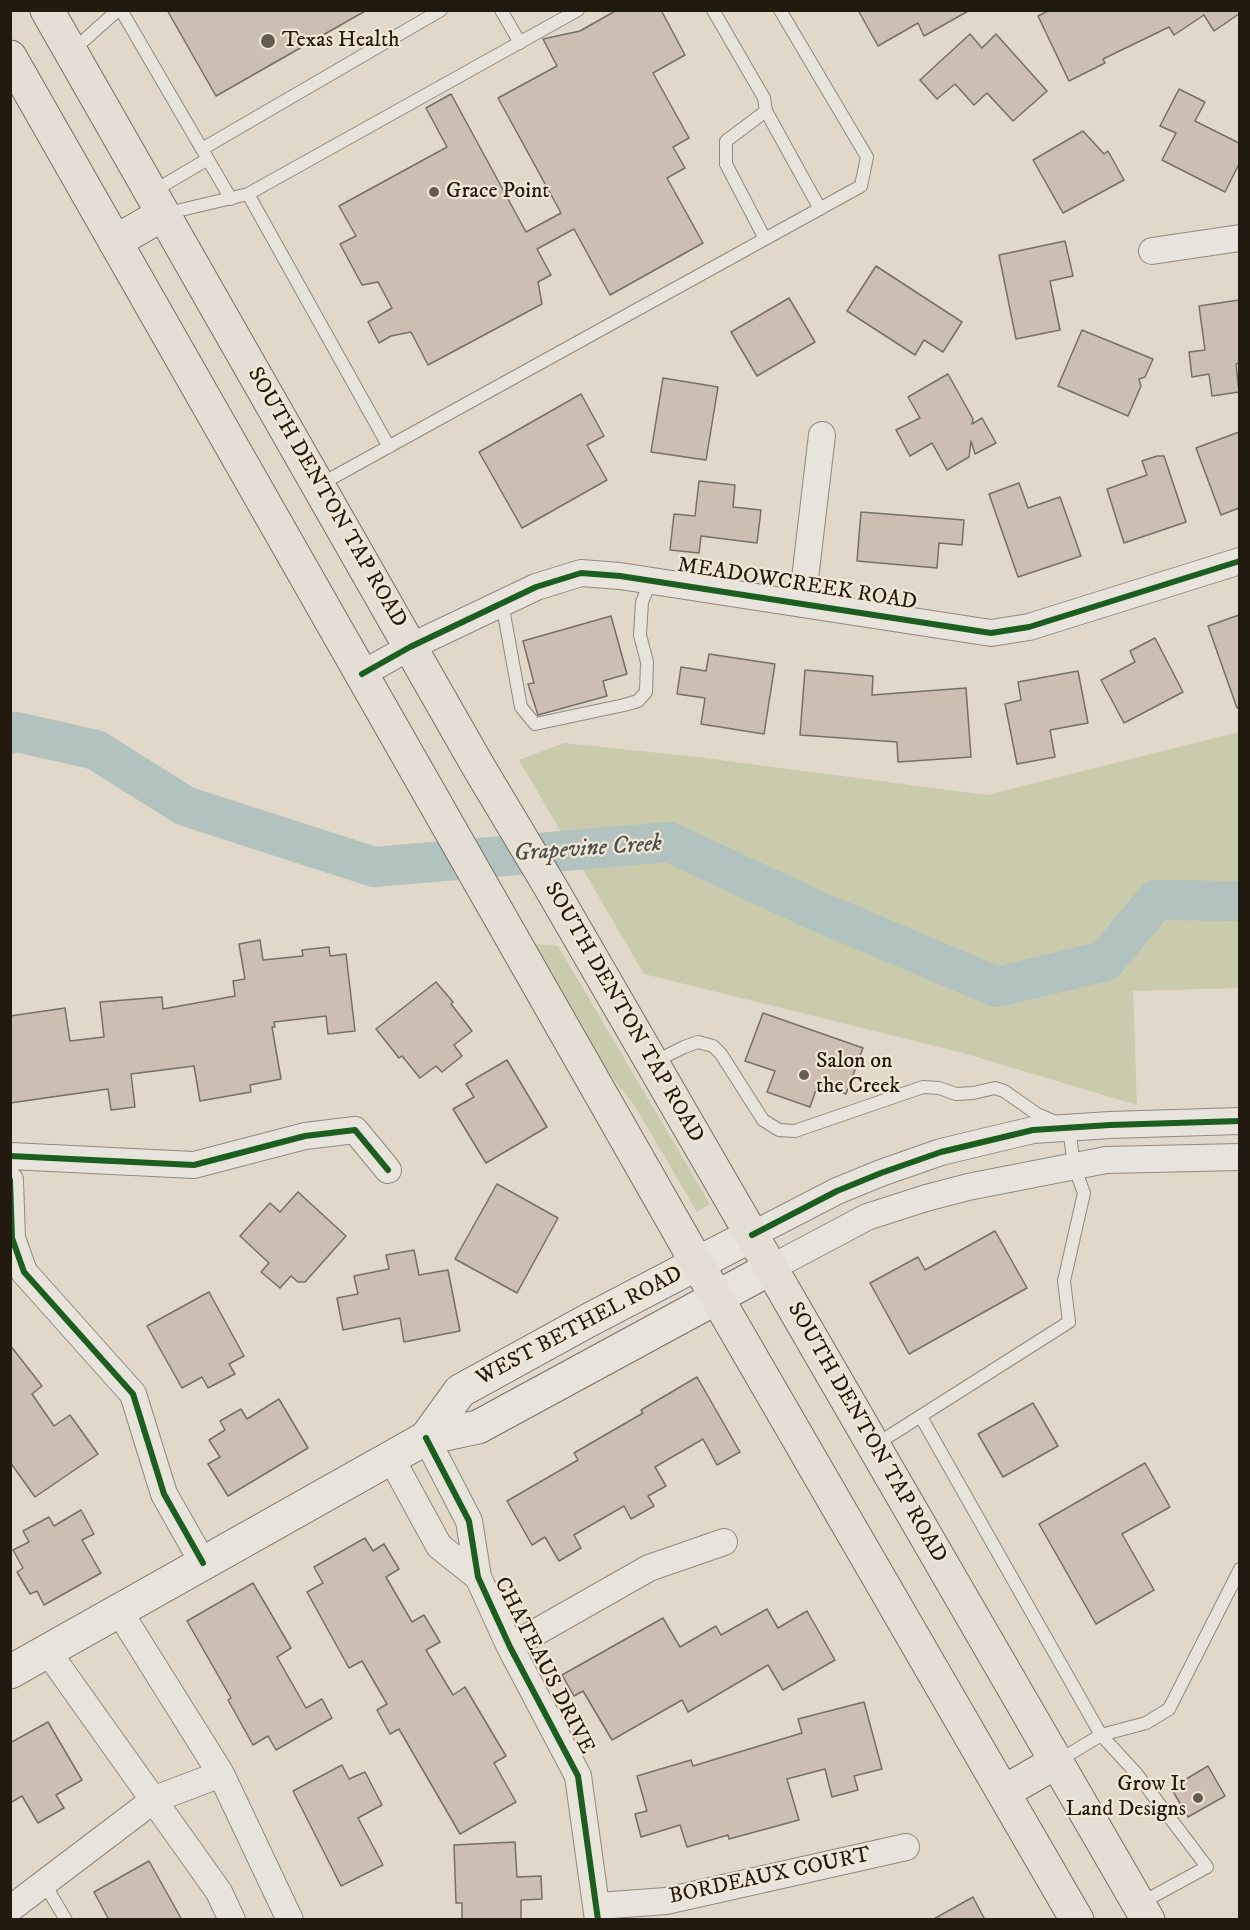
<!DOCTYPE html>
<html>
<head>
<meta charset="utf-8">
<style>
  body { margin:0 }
  #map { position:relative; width:1250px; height:1930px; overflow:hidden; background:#e1d8c9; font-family:"IM FELL DW Pica",serif }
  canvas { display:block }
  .frame { position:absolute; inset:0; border:12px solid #22190f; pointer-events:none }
</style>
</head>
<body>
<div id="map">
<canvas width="1250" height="1930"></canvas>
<div class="frame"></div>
</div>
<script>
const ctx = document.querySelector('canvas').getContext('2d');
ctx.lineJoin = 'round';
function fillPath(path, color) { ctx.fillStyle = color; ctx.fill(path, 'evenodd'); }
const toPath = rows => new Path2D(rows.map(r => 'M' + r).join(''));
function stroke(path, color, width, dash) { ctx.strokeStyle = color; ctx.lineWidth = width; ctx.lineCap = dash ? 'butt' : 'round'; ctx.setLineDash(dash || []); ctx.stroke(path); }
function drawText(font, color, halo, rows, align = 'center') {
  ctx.font = font + ' "IM FELL DW Pica",serif'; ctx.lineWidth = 4.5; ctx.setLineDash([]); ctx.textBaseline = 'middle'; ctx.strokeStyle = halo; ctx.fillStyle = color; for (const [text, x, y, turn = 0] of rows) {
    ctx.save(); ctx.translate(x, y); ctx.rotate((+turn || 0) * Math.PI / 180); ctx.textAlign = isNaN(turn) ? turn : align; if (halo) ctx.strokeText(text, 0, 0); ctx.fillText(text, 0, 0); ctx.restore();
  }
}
fillPath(toPath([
  [1239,732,1239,988,1133,991,1137,1105,963,1053,644,974,519,760,564,743,697,757,987,795],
  [533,944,558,946,710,1204,697,1212,636,1108,592,1051]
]), '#c9cbac');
stroke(toPath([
  [10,734,17,732,96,750,185,806,374,867,669,842,815,910,997,987,1105,961,1156,900,1240,901]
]), '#b1c2bf', 40);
const building = toPath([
  [167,10,367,10,216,96,167,10],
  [617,10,661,10,685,55,653,73,689,138,673,147,685,168,667,178,703,243,610,295,574,229,537,249,551,275,538,282,542,304,428,365,411,332,391,336,379,343,368,322,392,308,378,282,362,285,340,244,356,236,339,206,447,147,426,108,451,94,526,232,561,213,498,98,557,66,543,39,580,31,617,10],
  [858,10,970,10,924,36,918,23,878,46,858,10],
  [1050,10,1239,10,1239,14,1214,31,1204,15,1174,35,1169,27,1103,59,1105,63,1069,81,1038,16,1050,10],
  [970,34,982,48,996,34,1047,91,1013,121,987,93,974,105,955,84,937,99,920,80,970,34],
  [1179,89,1205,102,1195,121,1239,143,1239,164,1225,192,1162,160,1176,133,1160,126,1179,89],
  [1083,131,1104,154,1108,151,1124,180,1063,213,1033,160,1083,131],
  [1065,241,1073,276,1050,281,1060,330,1016,339,999,255,1065,241],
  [876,266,962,322,943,352,924,340,915,355,847,311,876,266],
  [789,298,815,342,757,376,731,332,789,298],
  [1239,300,1239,363,1236,364,1239,392,1212,396,1209,374,1192,377,1189,352,1205,350,1199,306,1239,300],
  [1082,330,1153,359,1145,377,1139,379,1141,386,1128,416,1058,386,1082,330],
  [948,374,973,419,972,424,982,418,996,443,975,454,971,441,969,457,947,470,932,443,910,456,896,430,920,418,908,397,948,374],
  [663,378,718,387,706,460,651,452,663,378],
  [581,394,604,436,587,445,607,480,522,528,479,452,581,394],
  [1239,432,1239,508,1221,515,1196,448,1239,432],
  [1157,456,1164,456,1186,522,1124,543,1107,489,1147,475,1142,461,1157,456],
  [699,481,735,485,733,507,761,510,757,543,701,536,699,553,670,550,674,514,695,516,699,481],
  [1019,483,1028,508,1060,497,1081,556,1018,577,989,494,1019,483],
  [861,512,964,520,962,545,939,543,937,568,857,561,861,512],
  [1239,615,1239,707,1237,708,1208,626,1239,615],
  [611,616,627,674,603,681,607,696,538,715,528,684,534,683,523,641,611,616],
  [1155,638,1183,692,1124,723,1101,680,1135,662,1130,651,1155,638],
  [709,654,775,664,764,734,701,724,705,698,677,694,681,667,706,671,709,654],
  [805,670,873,676,872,695,966,688,971,757,898,762,897,742,800,735,805,670],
  [1078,671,1088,723,1050,730,1055,757,1017,764,1005,704,1021,700,1018,682,1078,671],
  [260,940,263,960,303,956,302,950,329,947,330,956,346,954,355,1031,328,1034,326,1016,274,1022,275,1027,272,1027,281,1079,250,1085,251,1092,200,1101,194,1066,131,1074,135,1107,111,1110,108,1089,10,1103,10,1016,65,1008,70,1041,104,1037,100,1002,162,997,163,1009,235,996,233,981,245,979,239,944,260,940],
  [436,982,453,1002,451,1004,472,1031,454,1045,462,1056,442,1072,436,1066,420,1078,402,1056,399,1058,376,1029,436,982],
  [763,1013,863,1048,846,1094,818,1084,810,1107,767,1092,775,1071,745,1061,763,1013],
  [507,1060,547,1127,486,1163,453,1109,474,1097,466,1084,507,1060],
  [497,1184,558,1218,517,1293,455,1259,497,1184],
  [298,1192,346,1236,305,1282,298,1282,291,1276,280,1288,261,1272,269,1263,240,1236,270,1203,280,1212,298,1192],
  [995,1231,1027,1288,909,1354,870,1283,918,1257,925,1270,995,1231],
  [414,1250,419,1275,448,1270,460,1331,404,1342,400,1318,343,1330,337,1298,358,1294,354,1276,389,1269,386,1255,414,1250],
  [209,1292,244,1356,229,1364,235,1374,208,1388,202,1377,182,1388,147,1326,209,1292],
  [10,1345,42,1386,32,1394,54,1426,70,1415,98,1454,35,1497,10,1462,10,1345],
  [697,1377,740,1452,717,1465,703,1439,655,1467,666,1486,648,1496,654,1506,631,1519,624,1506,574,1535,581,1548,559,1561,545,1537,532,1545,507,1501,578,1460,574,1453,643,1413,641,1410,697,1377],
  [279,1399,308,1448,228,1496,208,1464,220,1457,209,1440,225,1430,220,1421,241,1409,247,1419,279,1399],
  [1033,1403,1058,1446,1003,1477,978,1434,1033,1403],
  [1145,1463,1170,1507,1122,1534,1154,1590,1096,1624,1039,1524,1145,1463],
  [81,1510,94,1534,82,1540,101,1573,44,1605,37,1591,30,1594,17,1572,23,1568,13,1550,29,1542,23,1531,49,1517,54,1526,81,1510],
  [365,1538,373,1551,384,1544,399,1569,386,1577,412,1622,424,1615,440,1642,426,1650,453,1695,465,1687,506,1756,494,1763,516,1802,460,1834,399,1729,390,1734,377,1710,387,1704,362,1661,349,1668,307,1592,323,1583,314,1567,365,1538],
  [253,1583,291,1648,277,1657,306,1708,322,1699,332,1718,276,1750,268,1736,253,1745,228,1700,231,1698,187,1621,253,1583],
  [767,1609,778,1628,807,1611,835,1660,783,1690,768,1665,688,1712,682,1700,612,1740,583,1691,574,1696,562,1675,663,1618,680,1647,716,1626,721,1635,767,1609],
  [864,1702,882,1769,854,1776,858,1790,832,1797,825,1769,787,1779,799,1820,729,1839,728,1835,687,1847,680,1825,641,1837,635,1814,647,1811,637,1776,691,1760,693,1766,802,1733,798,1719,864,1702],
  [48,1722,82,1780,56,1795,64,1808,38,1823,22,1796,10,1803,10,1743,48,1722],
  [342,1765,349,1779,365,1772,382,1805,358,1818,383,1865,341,1886,293,1791,342,1765],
  [1208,1766,1225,1796,1188,1817,1171,1788,1208,1766],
  [515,1842,517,1877,541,1876,542,1899,521,1900,521,1920,462,1920,462,1903,456,1903,454,1845,515,1842],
  [149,1861,182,1920,109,1920,94,1892,149,1861],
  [973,1897,985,1920,932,1920,973,1897]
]);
fillPath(building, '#ccbeb1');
stroke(building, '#756f66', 1.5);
const service = toPath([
  [121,10,231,199],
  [501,10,520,43],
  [713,10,764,98,766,111,726,141,726,164,765,239],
  [72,51,118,10],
  [766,111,820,209],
  [202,149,441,10],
  [152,192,208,159],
  [248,194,389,447],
  [164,214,248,194,578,10],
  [321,484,861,186,867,157,780,10],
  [502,603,521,707,535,724,624,705,638,701,646,692,647,662,640,635,642,602,651,580],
  [652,1063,684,1047,698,1042,713,1046,721,1054,763,1120,779,1130,795,1131,923,1087,939,1088,956,1094,973,1093,995,1088,1004,1091,1037,1114,1069,1128,1074,1166,1084,1193,1064,1281,1069,1322,875,1445],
  [921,1417,1101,1735,1058,1761],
  [44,1883,66,1920],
  [1141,1903,1207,1867,1136,1773,1101,1735,1146,1723,1169,1709,1240,1569]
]);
const minor = toPath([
  [1152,251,1240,238],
  [802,604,822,435],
  [362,674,410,647,536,587,581,573,620,576,991,633,1029,627,1240,561],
  [10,1156,194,1165,305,1136,355,1130,388,1170],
  [10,1180,12,1238,24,1272,133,1394,164,1494,203,1563],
  [752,1235,837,1191,881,1173,941,1152,1033,1130,1110,1125,1240,1121],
  [771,1268,867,1217,926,1198,968,1187,1106,1160,1240,1157],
  [426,1438,469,1521,478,1577,510,1647,578,1776,598,1920],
  [391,1458,439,1546,478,1577],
  [119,1611,221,1774,290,1920],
  [510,1647,649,1568,724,1542],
  [48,1652,219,1892,232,1920],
  [598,1906,666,1901,906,1847],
  [10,1909,155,1799,221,1774]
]);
const secondary = toPath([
  [426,1438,460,1391,589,1320,752,1235],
  [10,1672,426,1438,478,1427,771,1268]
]);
const primary = toPath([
  [47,10,478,766,551,888,1148,1920],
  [10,57,717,1298,1077,1920],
  [115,242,163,214],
  [1004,1792,1056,1762]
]);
stroke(service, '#8f897f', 14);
stroke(minor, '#8f897f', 28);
stroke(secondary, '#756f66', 35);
stroke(primary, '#756f66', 35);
stroke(service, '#e8e3db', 12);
stroke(minor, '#e8e3db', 26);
stroke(secondary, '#e8e3db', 33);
stroke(primary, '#e4ded5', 33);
stroke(toPath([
  [362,674,410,647,536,587,581,573,620,576,991,633,1029,627,1240,561],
  [10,1156,194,1165,305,1136,355,1130,388,1170],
  [10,1180,12,1238,24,1272,133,1394,164,1494,203,1563],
  [752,1235,837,1191,881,1173,941,1152,1033,1130,1110,1125,1240,1121],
  [426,1438,469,1521,478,1577,510,1647,578,1776,598,1920]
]), '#1b5e20', 6);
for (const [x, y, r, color] of [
  [268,41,8,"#655c50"],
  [434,192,6,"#655c50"],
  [804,1075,6,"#655c50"],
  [1198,1798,6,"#655c50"]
]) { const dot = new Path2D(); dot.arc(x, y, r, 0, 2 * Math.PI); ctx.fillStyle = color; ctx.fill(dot); stroke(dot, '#f2e7d5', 2); }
drawText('22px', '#22190f', '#f2e7d5', [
  ["Texas Health",282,41],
  ["Grace Point",446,192],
  ["Salon on",816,1062],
  ["the Creek",816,1087],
  ["Grow It",1186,1785,"right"],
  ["Land Designs",1186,1810,"right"]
], 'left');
drawText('22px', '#22190f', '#f2e7d5', [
  ["SOUTH DENTON TAP ROAD",326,498,60],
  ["MEADOWCREEK ROAD",797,585,9],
  ["SOUTH DENTON TAP ROAD",623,1013,60],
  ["WEST BETHEL ROAD",580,1327,-28],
  ["SOUTH DENTON TAP ROAD",866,1433,60],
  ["CHATEAUS DRIVE",543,1666,63],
  ["BORDEAUX COURT",770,1877,-12]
]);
drawText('italic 24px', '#4d514b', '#f2e7d5', [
  ["Grapevine Creek",588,850,-4]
]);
</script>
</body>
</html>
